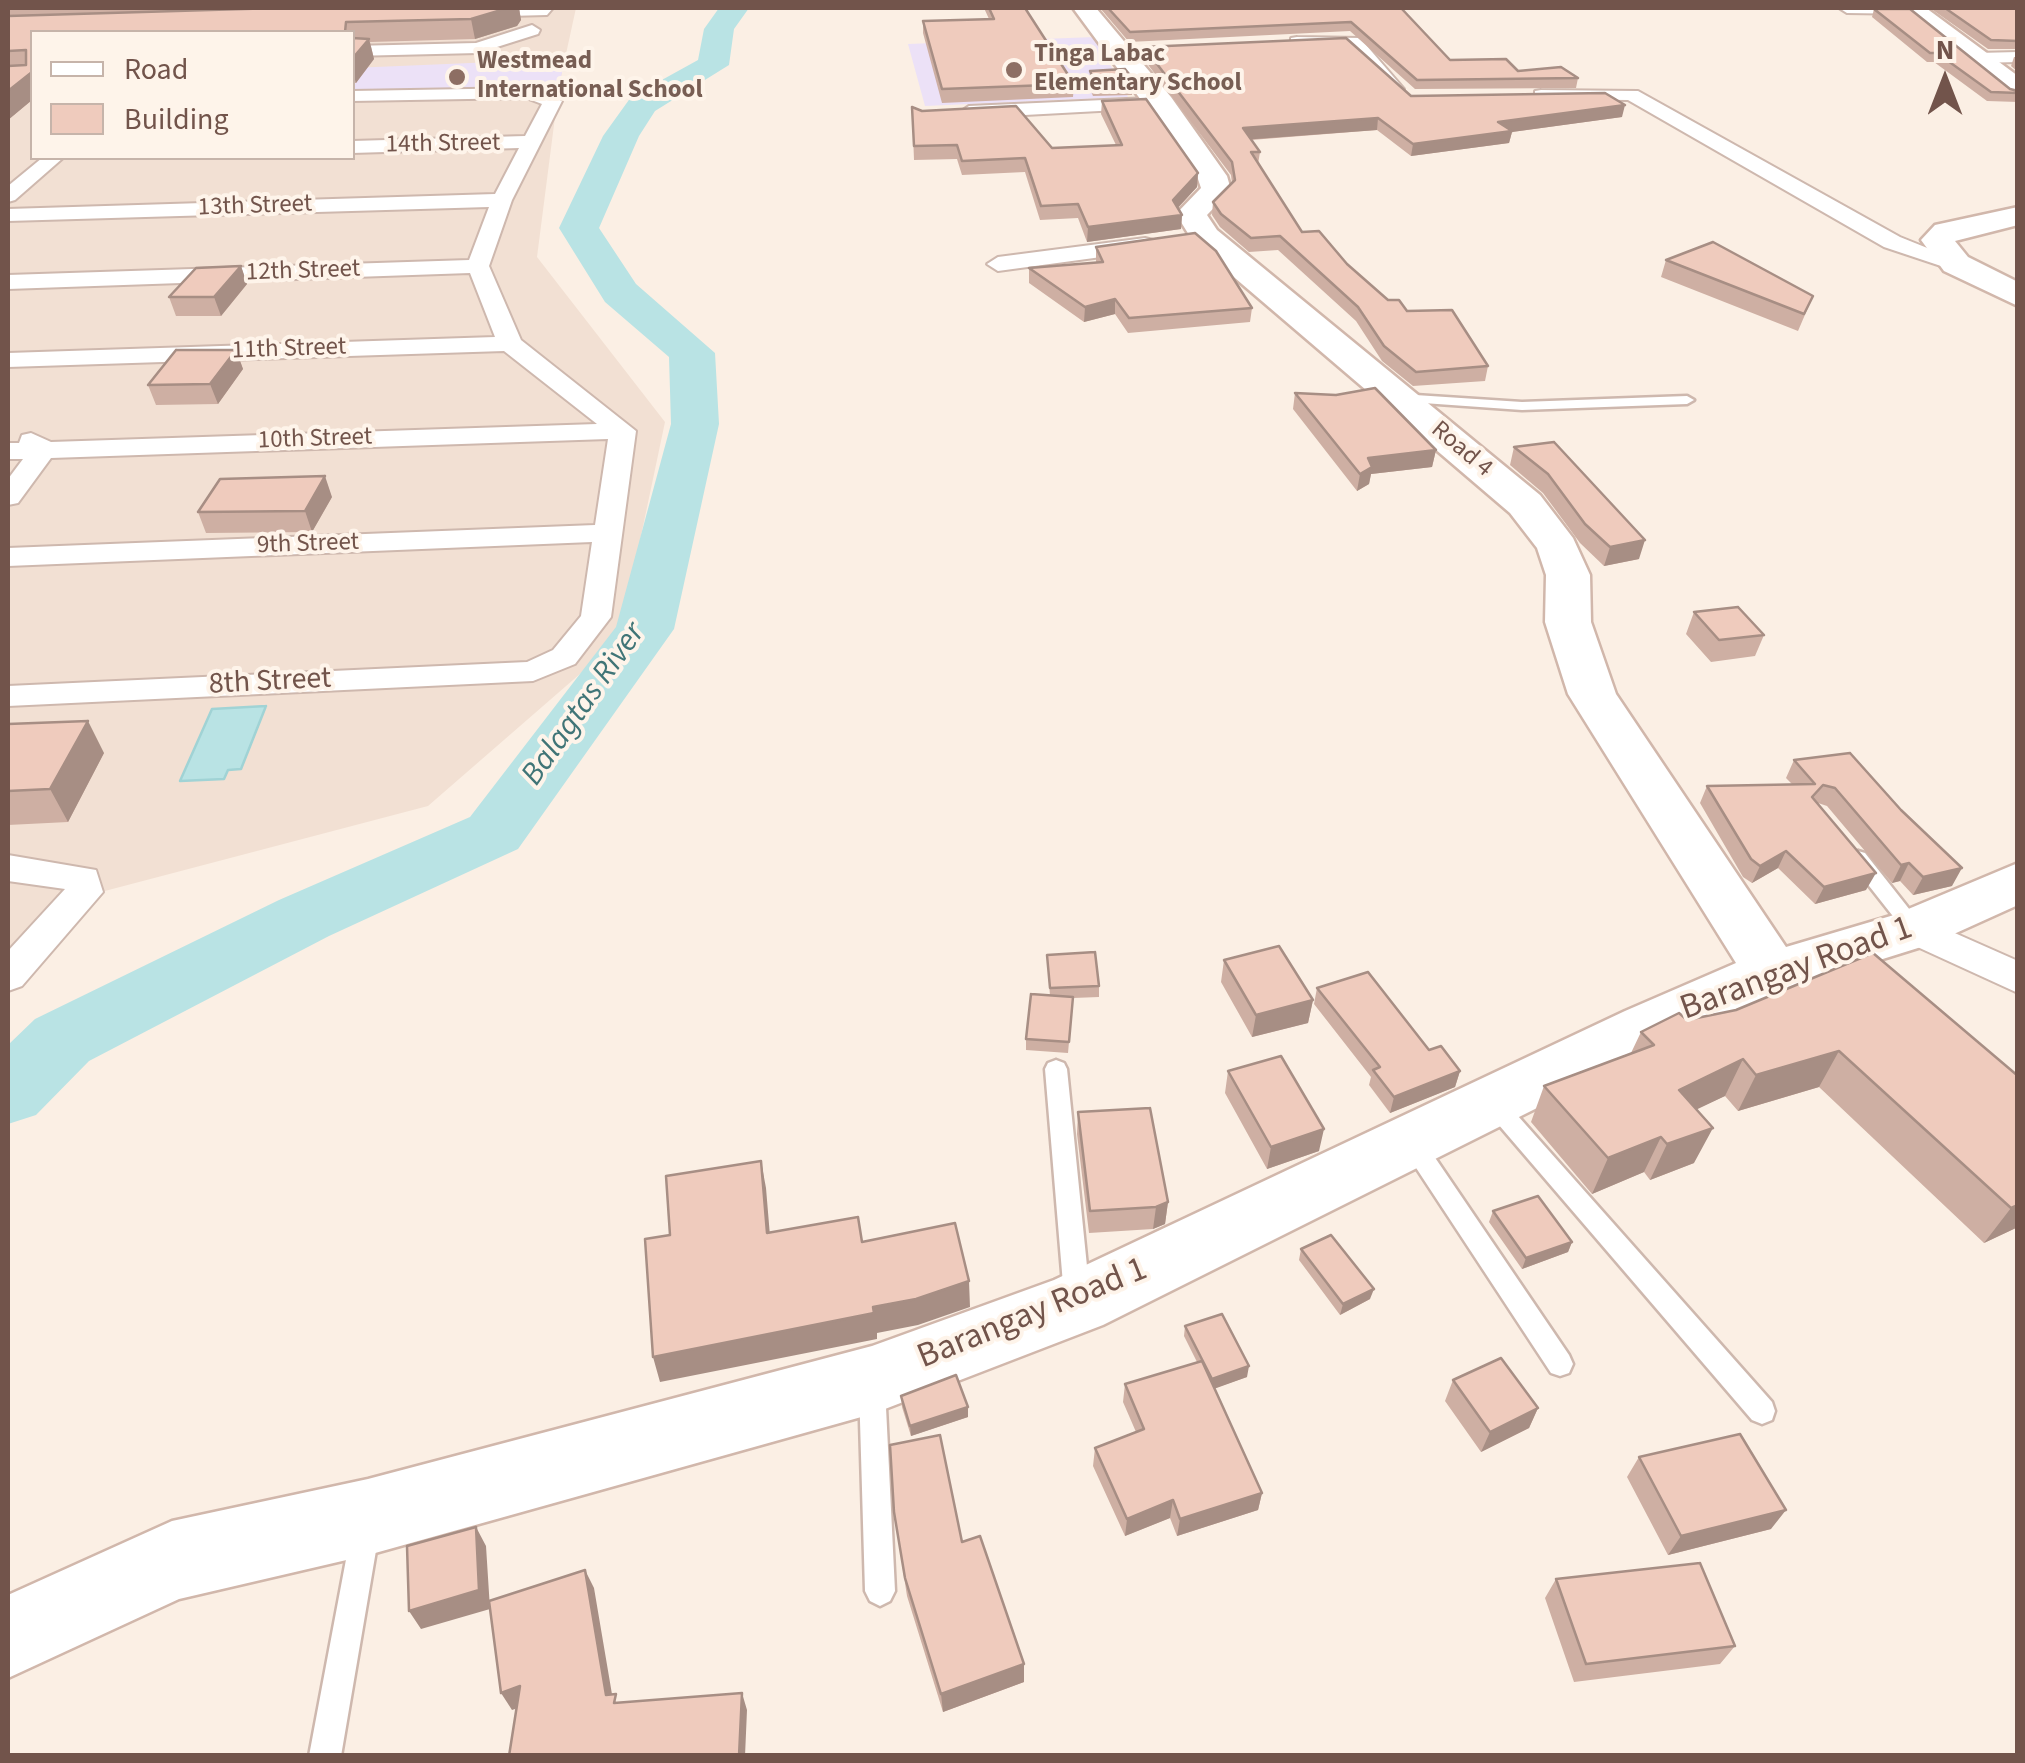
<!DOCTYPE html>
<html>
<head>
<meta charset="utf-8">
<style>
  body { margin:0 }
  #map { position:relative; width:2025px; height:1763px; overflow:hidden; background:#fbefe4; font-family:"Source Sans 3",sans-serif }
  canvas { display:block }
  .frame { position:absolute; inset:0; border:10px solid #72544b; pointer-events:none }
  .legend { position:absolute; left:30px; top:30px; width:325px; height:130px; box-sizing:border-box; background:#fef4ea; border:2px solid #c6b4aa; margin:0; padding:12px 18px; list-style:none; font-size:30px; color:#72544b }
  .legend li { display:flex; align-items:center; gap:20px; height:50px }
  .legend b { width:50px; border:2px solid #c6b4aa }
  .north { position:absolute; left:1895px; top:30px; width:100px; height:100px; -webkit-text-stroke:8px #fef4ea; paint-order:stroke; rotate:0deg; font-size:28px; font-weight:700; line-height:40px; text-align:center; color:#72544b }
  .north::after { content:''; display:block; margin:auto; width:35px; height:45px; background:#72544b; clip-path:polygon(50% 0,100% 100%,50% 72%,0 100%) }
</style>
</head>
<body>
<div id="map">
<canvas width="2025" height="1763"></canvas>
<div class="frame"></div>
<ul class="legend">
<li><b style="height:12px;background:#fff"></b>Road</li>
<li><b style="height:28px;background:#efcbbd"></b>Building</li>
</ul>
<div class="north">N</div>
</div>
<script>
const ctx = document.querySelector('canvas').getContext('2d');
ctx.lineJoin = 'round';
function fillPath(path, color) { ctx.fillStyle = color; ctx.fill(path, 'evenodd'); }
const toPath = rows => new Path2D(rows.map(r => 'M' + r).join(''));
function stroke(path, color, width, dash) { ctx.strokeStyle = color; ctx.lineWidth = width; ctx.lineCap = dash ? 'butt' : 'round'; ctx.setLineDash(dash || []); ctx.stroke(path); }
function drawText(font, color, halo, rows, align = 'center') {
  ctx.font = font + ' "Source Sans 3",sans-serif'; ctx.lineWidth = 8; ctx.setLineDash([]); ctx.textBaseline = 'middle'; ctx.strokeStyle = halo; ctx.fillStyle = color; for (const [text, x, y, turn = 0] of rows) {
    ctx.save(); ctx.translate(x, y); ctx.rotate((+turn || 0) * Math.PI / 180); ctx.textAlign = isNaN(turn) ? turn : align; if (halo) ctx.strokeText(text, 0, 0); ctx.fillText(text, 0, 0); ctx.restore();
  }
}
fillPath(toPath([
  [8,8,576,8,559,86,537,257,665,422,619,640,428,806,101,892,8,988],
  [32,32,352,32,352,158,32,158]
]), '#f2e0d3');
fillPath(toPath([
  [1095,37,1128,97,925,106,908,44],
  [565,59,559,86,353,91,352,68]
]), '#ece1f7');
const water = toPath([
  [266,706,241,769,228,770,224,779,180,781,212,709,266,706]
]);
fillPath(water, '#b9e3e4');
stroke(water, '#a0d3d5', 2.5);
fillPath(toPath([
  [719,8,749,8,734,29,729,65,655,111,639,136,599,228,636,284,715,353,719,424,674,629,518,849,329,936,89,1061,36,1115,8,1124,8,1045,35,1019,279,900,470,817,616,627,671,424,669,357,605,302,559,228,603,136,631,97,698,60,704,29,719,8]
]), '#b9e3e4');
const lane = toPath([
  [1400,394,1522,402,1687,396,1694,400,1687,404,1522,410,1395,401,1395,395,1400,394],
  [1858,851,1865,853,1921,924,1924,929,1921,934,1907,934,1851,863,1848,858,1858,851],
  [1056,1060,1064,1063,1067,1069,1090,1296,1086,1304,1077,1307,1068,1304,1064,1296,1045,1069,1048,1063,1056,1060],
  [1494,1095,1502,1098,1772,1402,1775,1411,1772,1420,1762,1424,1752,1420,1486,1110,1483,1104,1486,1098,1494,1095],
  [1411,1131,1419,1134,1569,1355,1573,1364,1569,1373,1560,1376,1551,1373,1403,1148,1399,1141,1403,1134,1411,1131],
  [872,1375,881,1378,885,1387,895,1591,890,1601,880,1606,870,1601,865,1591,859,1387,863,1378,872,1375],
  [365,1519,375,1523,379,1533,341,1756,309,1756,351,1533,355,1523,365,1519]
]);
const street = toPath([
  [553,8,547,15,470,17,462,12,469,8,553,8],
  [1839,8,1920,8,1921,9,1913,14,1847,13,1839,8],
  [532,25,540,30,538,34,478,53,352,56,352,46,476,43,532,25],
  [1297,37,1360,38,1404,89,1389,93,1349,47,1291,46,1291,38,1297,37],
  [2018,52,2018,62,1977,63,1968,58,1977,53,2018,52],
  [527,88,562,101,512,200,489,266,521,340,636,431,611,617,575,664,533,681,8,706,8,686,527,662,553,650,581,616,592,542,8,566,8,548,595,525,608,439,51,458,18,503,8,505,8,479,23,459,8,459,8,443,19,443,22,435,31,433,51,442,597,424,504,351,8,367,8,353,495,337,470,273,8,289,8,275,469,260,489,207,8,221,8,209,495,194,519,148,352,153,352,141,525,136,542,104,526,98,352,101,352,91,527,88],
  [1541,90,1638,91,1900,237,1967,264,1956,271,1884,247,1628,100,1535,99,1535,91,1541,90],
  [1149,98,1158,104,1155,108,969,118,960,112,969,106,1149,98],
  [42,158,63,158,15,200,8,202,8,186,42,158],
  [1145,238,1153,240,1153,250,998,271,987,264,998,257,1145,238],
  [8,855,96,870,103,892,22,986,8,991,8,951,65,889,8,881,8,855],
  [1914,915,2018,961,2018,993,1900,939,1895,929,1900,919,1914,915]
]);
const secondary = toPath([
  [1073,8,1096,8,1171,97,1227,176,1231,190,1207,215,1217,230,1540,495,1573,538,1590,575,1591,622,1616,694,1786,947,1894,915,2018,863,2018,905,1934,943,1793,987,1667,1043,1103,1325,872,1414,368,1555,179,1599,8,1678,8,1595,172,1521,368,1479,872,1346,1054,1280,1625,1011,1736,963,1568,694,1545,622,1546,575,1537,548,1510,513,1194,243,1176,214,1201,188,1197,176,1073,8],
  [1901,8,1926,8,2018,76,2018,97,2009,95,1901,8],
  [2018,207,2018,225,1955,241,1968,257,2018,282,2018,306,1944,271,1921,240,1935,225,2018,207]
]);
stroke(lane, '#ceb8ae', 5);
stroke(street, '#ceb8ae', 4);
stroke(secondary, '#d1b7ab', 5);
fillPath(lane, '#fff');
fillPath(street, '#fff');
fillPath(secondary, '#fff');
fillPath(toPath([
  [8,8,519,8,521,20,517,26,475,39,370,42,374,59,356,83,352,83,352,32,32,32,32,100,8,120],
  [984,8,1025,8,1074,84,1073,97,942,103,923,33,923,21,989,19],
  [1100,8,1401,8,1450,60,1518,71,1578,78,1576,88,1415,89,1350,31,1129,42],
  [1930,8,2018,8,2018,49,1988,49],
  [1874,9,2010,89,2018,91,2018,102,1987,101,1934,62,1927,62,1872,17],
  [1144,47,1411,96,1622,117,1512,132,1509,143,1411,156,1377,130,1251,140,1260,152,1258,164,1302,232,1347,264,1388,300,1407,311,1488,366,1485,381,1413,386,1382,361,1356,321,1278,250,1249,252,1220,227,1212,215,1213,202,1232,183,1231,175,1143,58],
  [2014,57,2018,57,2018,72,2011,66],
  [1090,71,1133,79,1132,95,1093,96,1089,87],
  [1102,101,1198,173,1197,187,1178,208,1182,215,1181,229,1087,242,1078,218,1040,220,1025,172,962,175,957,159,914,160,912,107,1052,148,1116,145,1101,114],
  [1096,247,1252,308,1250,322,1128,333,1115,314,1084,322,1029,283,1029,268,1096,263],
  [1666,260,1813,296,1798,331,1661,277],
  [241,266,247,284,221,316,176,316,169,297],
  [236,350,243,369,218,404,156,405,148,385],
  [1295,393,1436,450,1432,467,1371,474,1369,484,1357,491,1293,409],
  [1554,442,1639,559,1604,566,1580,543,1543,493,1510,465,1514,447],
  [332,497,312,532,206,533,198,512],
  [1694,612,1764,635,1755,656,1711,662,1686,634],
  [8,724,104,753,68,822,8,825],
  [1850,753,1952,886,1913,895,1900,881,1892,883,1827,806,1818,803,1866,890,1815,904,1778,868,1752,883,1743,877,1700,803,1707,786,1792,784,1786,778,1794,760],
  [1047,955,1099,986,1099,997,1073,998,1068,1053,1026,1050,1026,1039,1050,996],
  [1224,960,1313,1000,1308,1023,1252,1037,1221,982],
  [1317,988,1429,1050,1460,1071,1455,1087,1390,1113,1369,1085,1371,1077,1314,1004],
  [1687,1020,2018,1076,2018,1227,1984,1243,1819,1087,1738,1111,1725,1096,1696,1109,1694,1163,1650,1180,1644,1172,1592,1194,1531,1122,1544,1086,1631,1053,1641,1032],
  [1228,1071,1319,1151,1267,1169,1225,1093],
  [1078,1112,1168,1202,1165,1224,1153,1229,1089,1233,1077,1134],
  [1493,1211,1572,1242,1568,1252,1522,1269,1489,1222],
  [1301,1249,1370,1299,1340,1315,1299,1260],
  [1185,1326,1247,1377,1215,1388,1262,1493,1258,1510,1177,1536,1170,1518,1125,1536,1093,1466,1095,1448,1136,1432,1123,1402,1125,1384,1197,1362,1184,1336],
  [1453,1380,1538,1408,1529,1428,1481,1452,1445,1401],
  [901,1396,968,1417,911,1436,902,1407],
  [1639,1457,1771,1529,1668,1555,1627,1477],
  [894,1512,962,1542,1024,1682,943,1712,907,1596],
  [1556,1579,1735,1646,1720,1664,1574,1682,1545,1598]
]), '#ceafa3');
fillPath(toPath([
  [508,8,519,8,521,20,517,26,475,39,471,19],
  [369,39,374,59,356,83,352,70,352,59],
  [32,72,32,100,8,120,8,91],
  [1625,105,1622,117,1512,132,1509,143,1411,156,1413,144,1498,122],
  [1378,118,1377,130,1242,140,1243,128],
  [1198,173,1197,187,1172,214,1173,200],
  [1182,215,1181,229,1087,242,1088,227],
  [241,266,247,284,221,316,214,297],
  [1115,299,1115,314,1084,322,1085,307],
  [236,350,243,369,218,404,210,384],
  [1436,450,1432,467,1371,474,1369,484,1357,491,1360,474,1368,458],
  [325,476,332,497,312,532,305,511],
  [1645,540,1639,559,1604,566,1610,547],
  [88,721,104,753,68,822,50,789],
  [1786,851,1778,868,1752,883,1760,866],
  [1909,863,1900,881,1892,883,1901,865],
  [1962,868,1952,886,1913,895,1923,877],
  [1876,873,1866,890,1815,904,1824,887],
  [1313,1000,1308,1023,1252,1037,1256,1015],
  [1839,1051,1819,1087,1738,1111,1756,1075],
  [1743,1059,1725,1096,1662,1126,1679,1090],
  [1460,1071,1455,1087,1390,1113,1394,1097],
  [1713,1128,1694,1163,1650,1180,1667,1144],
  [1324,1129,1319,1151,1267,1169,1271,1147],
  [1661,1137,1644,1172,1592,1194,1608,1158],
  [761,1161,766,1188,772,1260,767,1233],
  [1168,1202,1165,1224,1153,1229,1156,1207],
  [2018,1205,2018,1227,1984,1243,2011,1208],
  [1572,1242,1568,1252,1522,1269,1526,1258],
  [969,1281,970,1307,918,1325,877,1333,877,1339,660,1382,653,1357,873,1307],
  [1374,1289,1370,1299,1340,1315,1343,1304],
  [1249,1366,1247,1377,1211,1390,1212,1379],
  [968,1407,968,1417,911,1436,910,1426],
  [1538,1408,1529,1428,1481,1452,1490,1432],
  [1262,1493,1258,1510,1177,1536,1180,1519],
  [1173,1500,1170,1518,1125,1536,1127,1519],
  [1786,1510,1771,1529,1668,1555,1681,1536],
  [476,1527,486,1546,490,1609,421,1629,409,1611],
  [585,1570,594,1588,615,1712,606,1695],
  [1024,1664,1024,1682,943,1712,941,1694],
  [520,1686,530,1704,512,1710,501,1693],
  [742,1693,747,1710,745,1756,739,1756]
]), '#a78e84');
const building = toPath([
  [278,8,508,8,471,19,346,22,345,32,32,32,32,72,8,91,8,66,26,65,26,50,8,51,8,16,278,8],
  [989,8,1025,8,1074,84,942,89,923,21,994,19,989,8],
  [1108,8,1401,8,1450,60,1506,59,1518,71,1561,67,1578,78,1417,80,1351,22,1130,32,1108,8],
  [1945,8,2018,8,2018,41,1991,40,1945,8],
  [1874,9,1910,9,2010,89,2018,91,2018,93,1991,92,1937,53,1930,53,1874,9],
  [352,38,369,39,352,59,352,38],
  [1346,38,1411,96,1605,93,1625,105,1498,122,1512,131,1413,144,1378,118,1243,128,1260,152,1251,152,1302,232,1319,231,1347,264,1388,300,1399,300,1407,311,1452,310,1488,366,1416,372,1384,346,1358,307,1280,236,1251,238,1221,214,1213,202,1235,180,1232,162,1144,47,1346,38],
  [1125,69,1133,79,1094,80,1090,71,1125,69],
  [1146,99,1198,173,1173,200,1182,215,1088,227,1078,204,1041,206,1025,158,962,161,957,145,914,146,912,107,922,111,1016,106,1052,148,1122,145,1102,101,1146,99],
  [1195,233,1216,251,1252,308,1129,318,1115,299,1085,307,1029,268,1103,262,1096,247,1195,233],
  [1713,242,1813,296,1804,314,1666,260,1713,242],
  [241,266,214,297,169,297,196,268,241,266],
  [176,350,236,350,210,384,148,385,176,350],
  [1375,388,1436,450,1368,458,1372,467,1360,474,1295,393,1336,395,1375,388],
  [1554,442,1645,540,1610,547,1585,524,1548,474,1514,447,1554,442],
  [325,476,305,511,198,512,220,479,325,476],
  [1738,607,1764,635,1719,640,1694,612,1738,607],
  [88,721,50,789,8,791,8,724,88,721],
  [1850,753,1901,810,1962,868,1923,877,1909,863,1901,865,1835,788,1823,785,1812,797,1876,873,1824,887,1786,851,1760,866,1751,859,1707,786,1815,784,1794,760,1850,753],
  [1279,946,1313,1000,1256,1015,1224,960,1279,946],
  [1095,952,1099,986,1050,988,1047,955,1095,952],
  [1873,953,2018,1076,2018,1205,2011,1208,1839,1051,1756,1075,1743,1059,1679,1090,1713,1128,1667,1144,1661,1137,1608,1158,1544,1086,1654,1045,1641,1032,1679,1013,1687,1020,1736,1010,1873,953],
  [1368,972,1429,1050,1441,1046,1460,1071,1394,1097,1373,1070,1380,1067,1317,988,1368,972],
  [1031,994,1073,997,1069,1042,1026,1039,1031,994],
  [1281,1056,1324,1129,1271,1147,1228,1071,1281,1056],
  [1150,1108,1168,1202,1156,1207,1090,1211,1078,1112,1150,1108],
  [761,1161,767,1233,858,1217,862,1242,955,1223,969,1281,916,1299,873,1307,874,1313,653,1357,645,1239,670,1235,666,1176,761,1161],
  [1538,1196,1572,1242,1526,1258,1493,1211,1538,1196],
  [1331,1235,1374,1289,1343,1304,1301,1249,1331,1235],
  [1222,1314,1249,1366,1212,1379,1185,1326,1222,1314],
  [1501,1358,1538,1408,1490,1432,1453,1380,1501,1358],
  [1202,1361,1262,1493,1180,1519,1173,1500,1127,1519,1095,1448,1144,1429,1125,1384,1202,1361],
  [956,1375,968,1407,910,1426,901,1396,956,1375],
  [1740,1434,1786,1510,1681,1536,1639,1457,1740,1434],
  [940,1435,962,1542,980,1536,1024,1664,941,1694,905,1578,894,1512,890,1445,940,1435],
  [476,1527,479,1590,409,1611,407,1546,476,1527],
  [1700,1563,1735,1646,1586,1664,1556,1579,1700,1563],
  [585,1570,606,1695,616,1694,614,1703,742,1693,739,1756,509,1756,520,1686,501,1693,489,1601,585,1570]
]);
fillPath(building, '#efcbbd');
stroke(building, '#a78e84', 2.5);
for (const [x, y, r, color] of [
  [1014,70,10,"#8d6e63"],
  [457,77,10,"#8d6e63"]
]) { const dot = new Path2D(); dot.arc(x, y, r, 0, 2 * Math.PI); ctx.fillStyle = color; ctx.fill(dot); stroke(dot, '#fef4ea', 4); }
drawText('bold 25px', '#785e54', '#fef4ea', [
  ["Tinga Labac",1034,56],
  ["Elementary School",1034,85],
  ["Westmead",477,63],
  ["International School",477,92]
], 'left');
drawText('25px', '#72544b', '#fef4ea', [
  ["14th Street",443,145,-1],
  ["13th Street",255,207,-2],
  ["12th Street",303,272,-2],
  ["11th Street",289,350,-2],
  ["10th Street",315,440,-2],
  ["Road 4",1461,450,40],
  ["9th Street",308,545,-2]
]);
drawText('30px', '#72544b', '#fef4ea', [
  ["8th Street",270,683,-3]
]);
drawText('italic 32px', '#407577', '#fef4ea', [
  ["Balagtas River",585,705,-55]
]);
drawText('35px', '#72544b', '#fef4ea', [
  ["Barangay Road 1",1797,970,-20],
  ["Barangay Road 1",1033,1315,-22]
]);
</script>
</body>
</html>
